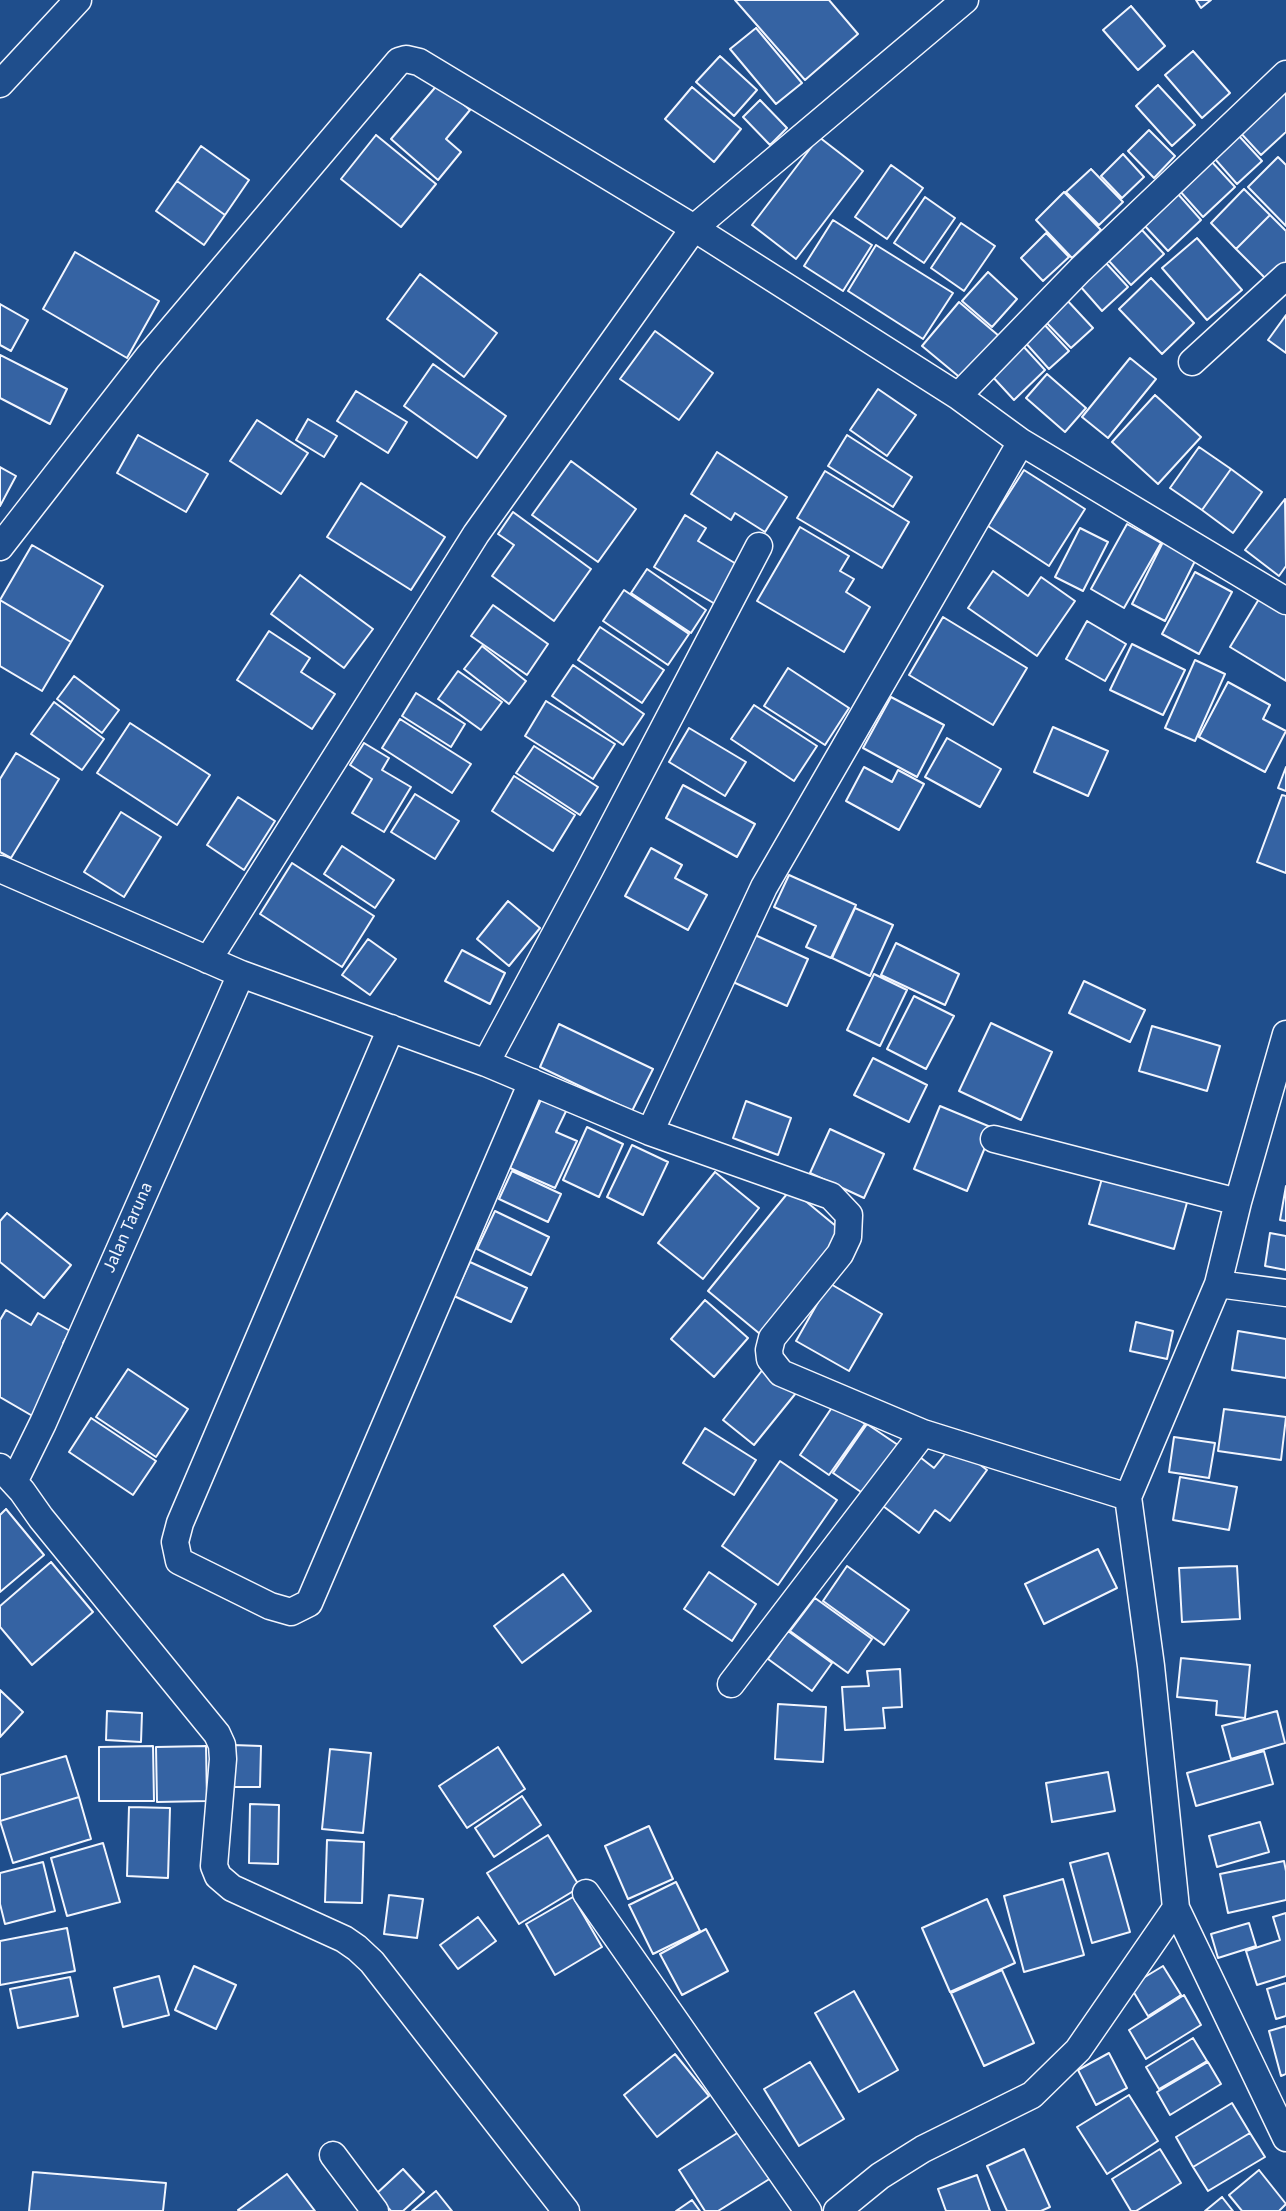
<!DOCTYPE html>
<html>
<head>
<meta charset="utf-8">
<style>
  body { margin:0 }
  canvas { display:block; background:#1f4e8c }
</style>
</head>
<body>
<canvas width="1286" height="2211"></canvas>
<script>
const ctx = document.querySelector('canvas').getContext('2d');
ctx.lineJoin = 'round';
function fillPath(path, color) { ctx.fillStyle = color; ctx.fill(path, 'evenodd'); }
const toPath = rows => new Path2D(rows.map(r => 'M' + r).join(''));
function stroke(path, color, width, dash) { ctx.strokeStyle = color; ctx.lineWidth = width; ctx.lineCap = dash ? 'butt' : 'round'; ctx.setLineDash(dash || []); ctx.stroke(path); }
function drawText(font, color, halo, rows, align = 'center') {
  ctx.font = font + ' "Source Sans 3",sans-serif'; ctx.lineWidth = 5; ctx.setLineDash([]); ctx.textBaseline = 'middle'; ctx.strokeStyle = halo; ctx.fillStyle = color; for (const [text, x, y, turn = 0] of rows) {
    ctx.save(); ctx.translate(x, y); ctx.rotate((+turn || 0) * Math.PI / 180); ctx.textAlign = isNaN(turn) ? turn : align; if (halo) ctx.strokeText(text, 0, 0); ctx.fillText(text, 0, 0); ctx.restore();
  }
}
const building = toPath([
  [735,0,829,0,858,34,805,80,735,0],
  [1196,0,1211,0,1201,8,1196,0],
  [1131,6,1165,46,1138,70,1103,30,1131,6],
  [756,28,802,83,776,104,730,49,756,28],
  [1193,51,1230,93,1202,118,1165,75,1193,51],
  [720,56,757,90,734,116,696,82,720,56],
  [439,83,470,110,446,139,461,152,438,180,391,139,439,83],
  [1158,85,1195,125,1172,146,1136,106,1158,85],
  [692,87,741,129,714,162,665,119,692,87],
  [1286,91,1286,132,1261,155,1237,129,1286,91],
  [760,100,787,128,770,145,743,117,760,100],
  [1149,130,1175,156,1154,178,1128,151,1149,130],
  [376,135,436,184,401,227,341,179,376,135],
  [1239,136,1262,161,1237,184,1215,159,1239,136],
  [819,137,863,171,796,259,752,225,819,137],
  [201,146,249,180,225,215,177,181,201,146],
  [1123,154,1144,177,1122,198,1101,176,1123,154],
  [1278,157,1286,165,1286,226,1248,187,1278,157],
  [1211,161,1235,187,1203,217,1179,190,1211,161],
  [891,165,923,188,887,239,855,217,891,165],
  [1091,169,1123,202,1099,225,1066,192,1091,169],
  [177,181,225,215,204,245,156,211,177,181],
  [1244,189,1270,215,1236,249,1211,223,1244,189],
  [1064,192,1101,230,1072,258,1036,220,1064,192],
  [1178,194,1201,220,1168,251,1144,225,1178,194],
  [925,197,955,218,924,263,894,243,925,197],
  [1270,215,1286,231,1286,266,1270,283,1236,249,1270,215],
  [833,220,872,245,843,291,804,266,833,220],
  [961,223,995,246,964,291,931,268,961,223],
  [1142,230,1164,254,1131,285,1109,261,1142,230],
  [1046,233,1069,257,1043,281,1021,258,1046,233],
  [1197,238,1242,290,1207,320,1162,268,1197,238],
  [876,245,953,293,923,339,848,291,876,245],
  [75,252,159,301,127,358,43,309,75,252],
  [1106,263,1128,287,1102,311,1080,286,1106,263],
  [988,272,1017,299,992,327,962,301,988,272],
  [420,274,497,333,464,377,387,319,420,274],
  [1151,278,1194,323,1162,354,1119,309,1151,278],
  [1065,298,1093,328,1071,348,1043,319,1065,298],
  [959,302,999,336,963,380,922,346,959,302],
  [0,304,28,320,11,351,0,345,0,304],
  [1286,315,1286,353,1268,340,1286,315],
  [1042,322,1069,351,1049,369,1023,340,1042,322],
  [655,331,713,373,679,420,620,379,655,331],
  [1023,346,1045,370,1014,400,991,375,1023,346],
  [0,355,67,389,50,424,0,398,0,355],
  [1130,358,1156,379,1108,438,1082,417,1130,358],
  [433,364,506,416,477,458,404,406,433,364],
  [1047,374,1086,408,1065,432,1026,398,1047,374],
  [878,389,916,415,887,456,850,430,878,389],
  [356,391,407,422,388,453,337,421,356,391],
  [1155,395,1201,437,1158,484,1112,442,1155,395],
  [308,419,337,436,324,457,296,440,308,419],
  [257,420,308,453,281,494,230,461,257,420],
  [138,435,208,474,186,512,117,473,138,435],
  [847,435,912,477,893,507,828,466,847,435],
  [1199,447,1231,469,1202,510,1170,488,1199,447],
  [717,452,787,497,765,532,735,513,731,520,691,494,717,452],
  [571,461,636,509,598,562,532,515,571,461],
  [0,467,16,476,0,506,0,467],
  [1231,469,1262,492,1233,533,1202,510,1231,469],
  [1024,470,1085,509,1049,566,988,526,1024,470],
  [825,471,909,522,882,568,797,518,825,471],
  [361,483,445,537,411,590,327,537,361,483],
  [1285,499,1286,566,1279,576,1245,550,1285,499],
  [513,512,591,569,554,621,492,576,514,545,498,534,513,512],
  [685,515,706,528,698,541,738,565,715,604,654,567,685,515],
  [1127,524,1161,543,1124,608,1091,589,1127,524],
  [800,527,849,556,840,571,854,579,846,592,870,607,844,652,757,601,800,527],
  [1080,528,1108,542,1083,591,1055,577,1080,528],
  [1166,536,1199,553,1165,621,1132,604,1166,536],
  [32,545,103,586,71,642,0,600,32,545],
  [647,569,706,610,691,633,631,593,647,569],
  [993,571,1028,596,1041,577,1075,601,1037,656,968,608,993,571],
  [1195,572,1232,592,1199,654,1162,634,1195,572],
  [300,575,373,629,344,668,271,614,300,575],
  [624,590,689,634,668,665,603,621,624,590],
  [1262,594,1286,609,1286,681,1230,647,1262,594],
  [0,600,71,642,42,691,0,666,0,600],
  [493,605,548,644,527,675,471,636,493,605],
  [943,617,1027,668,993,725,909,675,943,617],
  [1087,621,1126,644,1105,681,1066,659,1087,621],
  [600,627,664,670,642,703,578,660,600,627],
  [269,631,310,658,301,672,335,694,312,729,237,680,269,631],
  [1132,644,1185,670,1163,715,1110,690,1132,644],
  [482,646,526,681,509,704,464,669,482,646],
  [1195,660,1225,674,1195,741,1165,728,1195,660],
  [573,665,644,714,623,745,552,696,573,665],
  [788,668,849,708,825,745,764,706,788,668],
  [458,671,502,702,481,730,438,699,458,671],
  [74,676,119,710,102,733,57,699,74,676],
  [1228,682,1270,705,1263,719,1286,731,1265,772,1199,737,1228,682],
  [416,693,465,724,451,747,402,716,416,693],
  [891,697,944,725,917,777,863,748,891,697],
  [546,701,615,744,593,779,525,736,546,701],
  [54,702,104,739,82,770,31,734,54,702],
  [754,705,817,746,794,781,731,739,754,705],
  [400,719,471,764,452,793,382,748,400,719],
  [130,723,210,775,177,825,97,773,130,723],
  [1053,727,1108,751,1088,796,1034,772,1053,727],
  [689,728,746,762,725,796,669,762,689,728],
  [947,738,1001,769,980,807,925,777,947,738],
  [364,743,389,758,382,770,411,787,384,832,352,813,372,779,350,765,364,743],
  [534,746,598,787,580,815,516,773,534,746],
  [16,753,59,779,11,858,0,852,0,779,16,753],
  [864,767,892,782,898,770,924,784,899,830,846,801,864,767],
  [1286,767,1286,791,1278,788,1286,767],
  [514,776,575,815,553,851,492,811,514,776],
  [683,785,755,824,737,857,666,818,683,785],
  [415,794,459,821,435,859,391,832,415,794],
  [1282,795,1286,796,1286,873,1257,862,1282,795],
  [238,797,275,821,244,870,207,845,238,797],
  [121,812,161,837,124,897,84,872,121,812],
  [342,846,394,880,375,908,324,874,342,846],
  [651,848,682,865,675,878,707,895,688,930,625,896,651,848],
  [292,863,374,916,342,967,260,914,292,863],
  [789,875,856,905,831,958,806,947,816,926,774,907,789,875],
  [508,901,540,928,509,966,477,939,508,901],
  [855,908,893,925,870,976,832,958,855,908],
  [755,935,808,959,787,1006,733,982,755,935],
  [368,939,396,959,370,995,342,975,368,939],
  [896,943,959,974,945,1005,881,975,896,943],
  [462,950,505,973,490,1004,445,981,462,950],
  [874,974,907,990,880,1046,847,1030,874,974],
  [1084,981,1145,1010,1130,1042,1069,1013,1084,981],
  [914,996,954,1016,926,1069,887,1049,914,996],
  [991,1023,1052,1052,1021,1120,959,1091,991,1023],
  [559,1024,653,1069,632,1111,540,1067,559,1024],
  [1152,1026,1220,1046,1207,1091,1139,1071,1152,1026],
  [873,1058,927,1085,909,1122,854,1095,873,1058],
  [544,1093,569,1105,556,1132,577,1141,555,1188,510,1168,544,1093],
  [746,1101,791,1118,778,1155,733,1138,746,1101],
  [940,1106,993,1128,967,1191,914,1169,940,1106],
  [587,1127,623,1144,599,1197,563,1180,587,1127],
  [830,1129,884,1154,864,1198,810,1173,830,1129],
  [632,1145,668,1162,643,1215,607,1197,632,1145],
  [512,1171,561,1194,548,1222,499,1199,512,1171],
  [715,1172,759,1208,703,1279,658,1243,715,1172],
  [1103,1175,1188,1199,1174,1249,1089,1224,1103,1175],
  [1286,1186,1286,1221,1280,1220,1286,1186],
  [791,1189,843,1232,760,1334,708,1291,791,1189],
  [495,1211,549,1237,531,1275,477,1249,495,1211],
  [7,1213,71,1265,44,1298,0,1262,0,1221,7,1213],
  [1270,1233,1286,1236,1286,1270,1265,1266,1270,1233],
  [470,1262,527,1288,511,1322,454,1296,470,1262],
  [829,1283,882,1314,849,1371,796,1341,829,1283],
  [705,1300,748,1338,714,1377,671,1339,705,1300],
  [6,1310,31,1325,38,1313,70,1331,63,1343,75,1350,36,1418,0,1397,0,1320,6,1310],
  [1136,1322,1173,1331,1167,1359,1130,1351,1136,1322],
  [1238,1331,1286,1339,1286,1378,1232,1370,1238,1331],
  [764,1368,796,1393,754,1445,723,1420,764,1368],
  [128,1369,188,1409,156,1457,96,1417,128,1369],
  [835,1403,865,1424,829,1475,800,1455,835,1403],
  [1224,1409,1286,1417,1281,1460,1218,1451,1224,1409],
  [91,1418,156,1461,133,1495,69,1452,91,1418],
  [867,1424,898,1445,864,1494,833,1473,867,1424],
  [705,1428,756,1460,734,1495,683,1463,705,1428],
  [1174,1437,1215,1443,1209,1478,1169,1472,1174,1437],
  [953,1444,987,1470,950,1521,935,1510,919,1533,879,1503,916,1454,934,1468,953,1444],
  [780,1461,837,1500,778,1585,722,1546,780,1461],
  [1180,1477,1237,1487,1229,1530,1173,1520,1180,1477],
  [6,1509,44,1555,0,1592,0,1515,6,1509],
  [1098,1549,1117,1588,1044,1624,1025,1584,1098,1549],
  [51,1562,93,1612,32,1665,0,1627,0,1606,51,1562],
  [847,1566,909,1610,884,1645,823,1601,847,1566],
  [1237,1566,1240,1619,1182,1622,1179,1568,1237,1566],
  [709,1572,756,1604,732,1641,684,1609,709,1572],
  [563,1574,591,1611,522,1663,494,1626,563,1574],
  [815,1598,872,1639,848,1673,790,1631,815,1598],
  [788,1631,832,1663,812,1691,768,1659,788,1631],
  [1181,1658,1250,1665,1245,1718,1216,1715,1217,1701,1177,1697,1181,1658],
  [900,1669,902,1707,883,1708,885,1728,845,1730,842,1687,869,1686,867,1671,900,1669],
  [0,1690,23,1712,0,1737,0,1690],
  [778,1704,826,1707,823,1762,775,1759,778,1704],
  [107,1711,142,1713,141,1742,106,1740,107,1711],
  [1277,1711,1285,1743,1231,1759,1222,1726,1277,1711],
  [233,1745,261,1746,260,1787,232,1787,233,1745],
  [153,1746,154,1801,99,1801,99,1747,153,1746],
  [206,1746,207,1801,157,1802,156,1747,206,1746],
  [498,1747,525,1789,467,1828,439,1786,498,1747],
  [330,1749,371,1753,363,1833,322,1829,330,1749],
  [1264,1751,1273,1784,1196,1806,1187,1773,1264,1751],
  [66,1756,79,1797,0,1821,0,1775,66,1756],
  [1108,1772,1115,1811,1052,1822,1046,1783,1108,1772],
  [522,1796,541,1825,494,1857,475,1828,522,1796],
  [79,1797,91,1839,13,1863,0,1821,79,1797],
  [250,1804,279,1805,278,1864,249,1863,250,1804],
  [129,1807,170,1808,168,1878,127,1876,129,1807],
  [1260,1822,1269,1852,1217,1867,1209,1836,1260,1822],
  [649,1826,673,1879,628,1899,605,1846,649,1826],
  [548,1835,580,1887,519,1924,487,1873,548,1835],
  [327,1840,364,1842,362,1903,325,1902,327,1840],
  [103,1843,120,1902,67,1916,51,1858,103,1843],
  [1108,1853,1130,1932,1092,1943,1070,1863,1108,1853],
  [1284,1861,1286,1871,1286,1900,1228,1913,1220,1874,1284,1861],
  [43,1862,55,1911,5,1924,0,1904,0,1873,43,1862],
  [1063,1879,1084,1955,1024,1972,1004,1896,1063,1879],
  [676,1882,700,1931,653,1954,629,1905,676,1882],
  [389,1895,423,1899,417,1938,384,1934,389,1895],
  [573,1897,602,1947,555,1975,526,1924,573,1897],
  [987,1899,1015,1963,950,1992,922,1928,987,1899],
  [1286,1913,1286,1976,1257,1985,1246,1951,1280,1940,1273,1917,1286,1913],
  [478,1917,496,1941,458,1969,440,1945,478,1917],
  [1249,1923,1256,1946,1218,1958,1211,1934,1249,1923],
  [67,1928,75,1971,0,1985,0,1941,67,1928],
  [706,1929,728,1971,682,1995,660,1954,706,1929],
  [194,1966,236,1985,216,2029,175,2010,194,1966],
  [1163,1966,1181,1995,1148,2016,1130,1986,1163,1966],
  [1002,1970,1034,2043,984,2066,951,1993,1002,1970],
  [159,1976,169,2015,123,2027,114,1988,159,1976],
  [70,1977,78,2016,18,2028,10,1989,70,1977],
  [1286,1983,1286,2016,1276,2019,1267,1989,1286,1983],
  [854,1991,898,2070,859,2092,815,2013,854,1991],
  [1184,1995,1201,2025,1146,2059,1129,2030,1184,1995],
  [1286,2026,1286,2074,1281,2076,1269,2031,1286,2026],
  [1193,2038,1207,2061,1159,2089,1146,2067,1193,2038],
  [1109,2053,1127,2088,1096,2105,1078,2070,1109,2053],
  [675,2054,709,2096,657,2137,624,2095,675,2054],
  [810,2062,844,2119,799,2146,764,2089,810,2062],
  [1208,2062,1221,2084,1170,2115,1157,2092,1208,2062],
  [1129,2095,1158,2141,1107,2174,1077,2127,1129,2095],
  [1232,2103,1250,2133,1193,2167,1176,2137,1232,2103],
  [742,2130,771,2178,718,2211,705,2211,679,2170,742,2130],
  [1250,2133,1265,2157,1208,2191,1193,2167,1250,2133],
  [1024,2149,1050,2207,1041,2211,1007,2211,987,2166,1024,2149],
  [1160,2149,1181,2183,1136,2211,1131,2211,1112,2179,1160,2149],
  [403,2169,424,2192,403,2211,391,2211,376,2194,403,2169],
  [1259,2170,1286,2204,1279,2211,1242,2211,1229,2195,1259,2170],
  [33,2172,166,2183,163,2211,29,2211,33,2172],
  [287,2174,315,2211,239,2211,238,2210,287,2174],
  [977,2175,990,2211,946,2211,938,2189,977,2175],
  [436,2191,452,2211,412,2211,436,2191],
  [1222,2197,1233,2211,1205,2211,1222,2197],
  [692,2200,700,2211,676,2211,692,2200]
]);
fillPath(building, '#3563a3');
stroke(building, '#f2f6ff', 2);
const street = toPath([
  [0,84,78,0],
  [1192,362,1286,276],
  [958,396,1080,270,1286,74],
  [0,547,148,357,399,61,406,59,419,62,694,228,965,0],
  [0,869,241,974,486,1063,650,1132,831,1196,849,1215,848,1237,840,1254,772,1338,769,1350,770,1359,781,1373,923,1433,1128,1497],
  [208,960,476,534,694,228,958,396,1021,442,1286,601],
  [391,1028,180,1523,175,1542,179,1561,270,1606,291,1612,309,1603,532,1082],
  [1286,1034,1238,1202,1218,1284,1128,1497,1151,1666,1176,1908,1286,2138],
  [486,1063,589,871,759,546],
  [650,1132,764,887,1021,442],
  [994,1139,1238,1202],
  [1218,1284,1286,1293],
  [0,1467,22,1491,41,1518,217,1734,222,1745,223,1759,214,1866,218,1876,232,1888,344,1939,357,1948,372,1962,566,2211],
  [14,1482,43,1423,241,974],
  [731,1684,923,1433],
  [586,1893,808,2211],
  [333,2155,375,2211],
  [837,2211,880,2176,923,2149,1032,2095,1078,2050,1176,1908]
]);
stroke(street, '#f2f6ff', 29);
stroke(street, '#1f4e8c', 26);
drawText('18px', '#f2f6ff', '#1f4e8c', [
  ["Jalan Taruna",129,1228,-66]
]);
</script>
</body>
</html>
